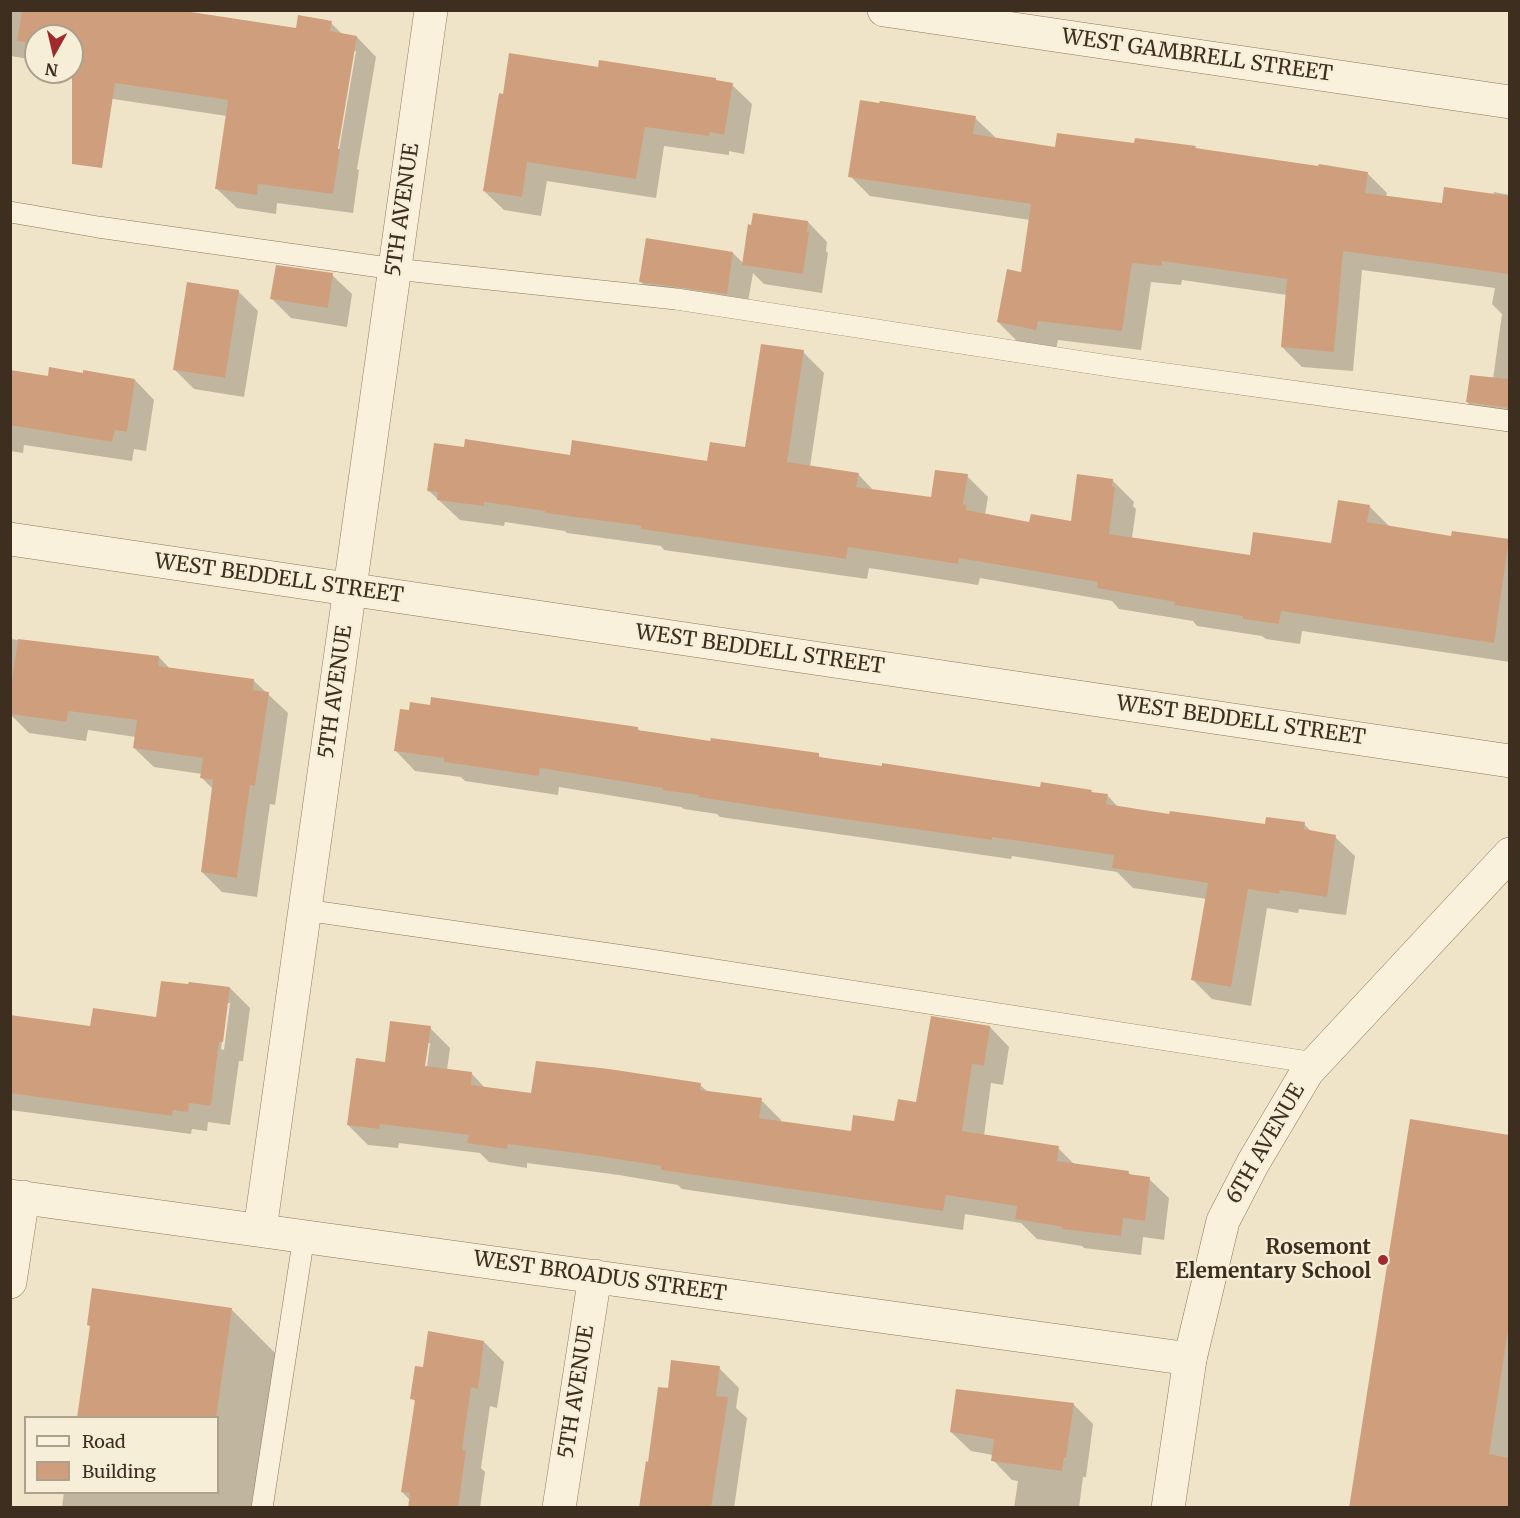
<!DOCTYPE html>
<html>
<head>
<meta charset="utf-8">
<style>
  body { margin:0 }
  #map { position:relative; width:1520px; height:1518px; overflow:hidden; background:#f0e4c8; font-family:Merriweather,serif }
  canvas { display:block }
  .frame { position:absolute; inset:0; border:12px solid #3d2e20; pointer-events:none }
  .legend { position:absolute; left:24px; top:1416px; width:195px; height:78px; box-sizing:border-box; background:#f7eed8; border:2px solid #ada18e; margin:0; padding:8px 10px; list-style:none; font-size:18px; color:#3d2e20 }
  .legend li { display:flex; align-items:center; gap:12px; height:30px }
  .legend b { width:30px; border:2px solid #ada18e }
  .north { position:absolute; left:24px; top:24px; width:60px; height:60px; box-sizing:border-box; background:#f7eed8; border:2px solid #ada18e; border-radius:50%; rotate:188deg; font-size:16px; font-weight:700; line-height:24px; text-align:center; color:#3d2e20 }
  .north::after { content:''; display:block; margin:auto; width:21px; height:27px; background:#9e2a2b; clip-path:polygon(50% 0,100% 100%,50% 72%,0 100%) }
</style>
</head>
<body>
<div id="map">
<canvas width="1520" height="1518"></canvas>
<div class="frame"></div>
<ul class="legend">
<li><b style="height:8px;background:#faf1dc"></b>Road</li>
<li><b style="height:16px;background:#cf9f7d"></b>Building</li>
</ul>
<div class="north">N</div>
</div>
<script>
const ctx = document.querySelector('canvas').getContext('2d');
ctx.lineJoin = 'round';
function fillPath(path, color) { ctx.fillStyle = color; ctx.fill(path, 'evenodd'); }
const toPath = rows => new Path2D(rows.map(r => 'M' + r).join(''));
function stroke(path, color, width, dash) { ctx.strokeStyle = color; ctx.lineWidth = width; ctx.lineCap = dash ? 'butt' : 'round'; ctx.setLineDash(dash || []); ctx.stroke(path); }
function drawText(font, color, halo, rows, align = 'center') {
  ctx.font = font + ' Merriweather,serif'; ctx.lineWidth = 4.5; ctx.setLineDash([]); ctx.textBaseline = 'middle'; ctx.strokeStyle = halo; ctx.fillStyle = color; for (const [text, x, y, turn = 0] of rows) {
    ctx.save(); ctx.translate(x, y); ctx.rotate((+turn || 0) * Math.PI / 180); ctx.textAlign = isNaN(turn) ? turn : align; if (halo) ctx.strokeText(text, 0, 0); ctx.fillText(text, 0, 0); ctx.restore();
  }
}
fillPath(toPath([
  [10,10,169,10,297,30,331,23,343,35,357,37,376,57,357,169,359,170,353,213,277,203,276,214,237,208,217,189,227,116,113,99,93,79,72,65,72,36,36,36,36,60,10,56],
  [353,51,356,51,338,156,335,156],
  [599,69,732,85,752,104,744,154,729,151,729,155,664,146,656,198,547,181,541,216,504,210,484,191],
  [975,118,995,137,995,139,1056,149,1136,144,1195,147,1198,150,1367,173,1387,193,1386,198,1443,205,1493,196,1494,192,1510,195,1510,424,1487,421,1467,402,1493,379,1502,314,1492,304,1495,288,1362,270,1353,371,1302,367,1282,347,1287,295,1182,280,1181,285,1151,282,1141,350,1058,340,1056,349,1018,342,998,322,1023,273,1030,220,870,196,850,176],
  [808,222,827,242,826,251,828,253,822,293,764,284,753,273,746,313,660,301,641,282,733,253,744,264],
  [332,275,352,294,347,327,291,318,271,298],
  [238,291,258,311,244,397,194,389,174,369],
  [803,352,824,373,810,467,858,474,874,491,932,499,967,476,988,497,985,515,1031,523,1072,523,1112,480,1134,502,1133,506,1136,509,1132,538,1251,556,1332,544,1369,506,1390,527,1452,538,1508,541,1510,662,1302,631,1300,644,1266,639,1262,636,1197,626,1193,621,1119,609,1112,601,980,578,978,585,869,568,867,579,664,550,661,546,567,533,565,531,505,522,504,526,460,520,428,490,572,457,708,462,746,449],
  [10,372,49,378,135,380,154,400,146,451,134,449,132,461,24,445,23,453,10,451],
  [10,639,159,657,170,669,254,681,288,713,275,805,270,804,257,897,222,892,202,872,213,789,202,778,202,774,154,767,134,748,136,737,88,730,86,741,29,733,10,714],
  [638,729,641,733,818,755,822,759,1041,789,1091,791,1093,793,1107,795,1119,808,1171,816,1266,826,1304,824,1312,832,1335,837,1355,856,1346,915,1299,909,1298,913,1267,908,1251,1006,1212,999,1193,980,1207,899,1133,888,1117,872,1012,856,1011,859,720,817,717,814,684,809,681,807,559,787,558,795,465,781,461,777,415,771,396,751],
  [230,988,250,1008,243,1061,239,1061,230,1125,208,1122,207,1131,192,1129,191,1134,10,1110,10,1016,92,1027,157,1019],
  [227,1003,230,1003,224,1050,221,1049],
  [990,1027,1009,1047,1003,1085,991,1083,984,1136,1058,1148,1076,1166,1128,1172,1132,1176,1149,1179,1169,1198,1164,1240,1143,1237,1141,1255,1084,1248,1082,1246,1037,1239,1021,1223,965,1214,963,1230,682,1189,678,1185,619,1175,527,1163,527,1168,489,1162,480,1153,399,1143,398,1148,368,1145,348,1125,386,1064,430,1028,450,1048,447,1070,472,1074,486,1089,532,1095,700,1085,708,1092,761,1100,781,1120,781,1123,852,1133,896,1123,918,1104],
  [427,1043,430,1043,426,1074,423,1073],
  [1411,1121,1510,1137,1510,1508,1350,1508],
  [231,1309,284,1362,263,1508,62,1508,64,1492,218,1492,218,1418,79,1418,92,1328,89,1325],
  [484,1342,504,1362,497,1408,490,1406,481,1468,485,1472,480,1508,409,1508,410,1500,402,1492,416,1402,412,1398,424,1369],
  [719,1368,739,1388,736,1408,747,1418,734,1508,641,1508,649,1463,669,1390],
  [1073,1404,1093,1424,1086,1477,1083,1477,1079,1508,1014,1508,1018,1481,1012,1480,993,1460,993,1455,971,1451,951,1432]
]), '#0003');
fillPath(toPath([
  [22,10,178,10,296,28,298,15,332,21,330,31,357,36,338,149,340,149,333,194,258,184,257,195,215,189,228,100,115,83,102,168,72,164,72,36,36,36,36,44,17,41],
  [509,53,598,67,599,60,716,78,716,80,733,83,724,135,710,132,709,136,645,127,636,179,527,162,522,197,483,191,499,93,503,94],
  [860,100,879,103,880,101,976,116,973,134,1055,147,1057,133,1134,143,1135,138,1196,146,1195,148,1318,166,1319,164,1368,172,1365,193,1442,203,1444,187,1509,196,1509,274,1343,251,1334,352,1281,347,1287,279,1162,261,1162,266,1132,263,1122,331,1038,321,1036,330,997,322,1007,269,1021,272,1031,204,848,177],
  [753,213,808,221,807,232,809,232,803,274,742,265,748,224,751,225],
  [646,238,733,252,727,294,639,282],
  [276,265,333,273,328,308,270,299],
  [187,282,239,290,225,378,173,370],
  [761,344,804,350,787,462,859,473,856,487,931,497,935,470,968,474,963,504,967,505,966,510,1029,522,1031,514,1071,521,1077,474,1113,479,1112,486,1115,487,1109,534,1250,555,1253,532,1331,543,1338,500,1370,505,1367,522,1451,536,1452,531,1509,539,1494,643,1281,611,1279,624,1243,619,1243,616,1174,605,1175,602,1097,588,1098,582,959,558,958,564,848,547,846,559,641,529,642,526,545,513,545,511,484,502,484,506,437,500,438,492,427,491,434,443,464,447,465,439,570,455,572,440,707,461,710,442,745,447],
  [49,367,83,373,83,370,135,379,127,432,115,430,112,442,10,425,10,370,48,376],
  [1470,375,1509,379,1509,408,1466,402],
  [18,639,159,656,158,666,254,679,253,690,269,692,255,786,250,785,237,878,201,872,213,780,200,778,203,758,133,748,137,720,68,711,67,722,10,714,10,694],
  [431,697,638,727,638,730,710,741,711,738,819,753,819,757,882,766,882,763,1040,787,1041,782,1092,790,1091,792,1108,794,1106,804,1169,814,1170,811,1265,824,1266,817,1305,822,1304,829,1336,835,1327,897,1280,890,1279,894,1248,889,1231,987,1191,980,1208,883,1112,868,1114,855,992,837,992,840,809,814,698,797,699,795,662,790,663,788,540,768,539,776,444,762,444,758,394,751,400,709,409,710,410,702,430,705],
  [161,981,188,984,189,982,230,987,223,1042,219,1042,211,1106,189,1103,188,1112,173,1110,172,1116,10,1093,10,1015,90,1026,93,1008,156,1017],
  [931,1016,990,1026,984,1066,972,1064,962,1131,1059,1146,1057,1161,1129,1171,1128,1174,1150,1177,1145,1221,1123,1218,1121,1236,1062,1229,1063,1227,1015,1219,1017,1206,946,1195,943,1211,661,1170,661,1166,598,1156,508,1144,507,1149,467,1143,469,1135,380,1124,379,1129,347,1125,356,1058,385,1062,390,1021,431,1026,425,1066,472,1072,471,1085,531,1093,536,1061,609,1069,701,1083,700,1090,762,1098,759,1118,851,1131,853,1115,894,1121,898,1099,916,1102],
  [1410,1119,1509,1135,1509,1324,1489,1454,1509,1458,1509,1508,1349,1508],
  [92,1288,232,1308,216,1418,77,1418,90,1326,87,1325],
  [428,1331,484,1341,478,1389,471,1387,462,1450,466,1451,458,1508,408,1508,410,1493,401,1492,415,1400,410,1399,415,1366,423,1367],
  [671,1360,720,1366,716,1396,728,1397,711,1508,639,1508,646,1461,648,1462,658,1387,668,1388],
  [956,1389,1074,1403,1066,1458,1064,1458,1062,1471,991,1461,994,1439,950,1432]
]), '#cf9f7d');
const service = toPath([
  [10,212,98,227,395,269,676,299,1116,367,1510,421],
  [305,910,644,959,1315,1063],
  [262,1508,304,1236]
]);
const minor = toPath([
  [884,10,1510,102],
  [10,539,1510,761],
  [10,1196,1190,1359],
  [260,1230,431,10],
  [10,1282,23,1197],
  [559,1508,595,1276]
]);
const tertiary = toPath([
  [1168,1508,1190,1359,1223,1221,1253,1163,1307,1072,1510,854]
]);
stroke(service, '#8d765c', 22);
stroke(minor, '#8d765c', 34);
stroke(tertiary, '#8d765c', 34);
stroke(service, '#faf1dc', 21);
stroke(minor, '#faf1dc', 33);
stroke(tertiary, '#faf1dc', 33);
for (const [x, y, r, color] of [
  [1383,1260,6,"#9e2a2b"]
]) { const dot = new Path2D(); dot.arc(x, y, r, 0, 2 * Math.PI); ctx.fillStyle = color; ctx.fill(dot); stroke(dot, '#f7eed8', 2); }
drawText('21px', '#3d2e20', '#f7eed8', [
  ["WEST GAMBRELL STREET",1197,56,8],
  ["5TH AVENUE",403,210,-82],
  ["WEST BEDDELL STREET",279,579,8],
  ["WEST BEDDELL STREET",760,650,8],
  ["5TH AVENUE",336,692,-82],
  ["WEST BEDDELL STREET",1241,721,8],
  ["6TH AVENUE",1266,1144,-60],
  ["WEST BROADUS STREET",600,1277,8],
  ["5TH AVENUE",577,1392,-81]
]);
drawText('bold 21px', '#3d2e20', '#f7eed8', [
  ["Rosemont",1371,1248],
  ["Elementary School",1371,1272]
], 'right');
</script>
</body>
</html>
